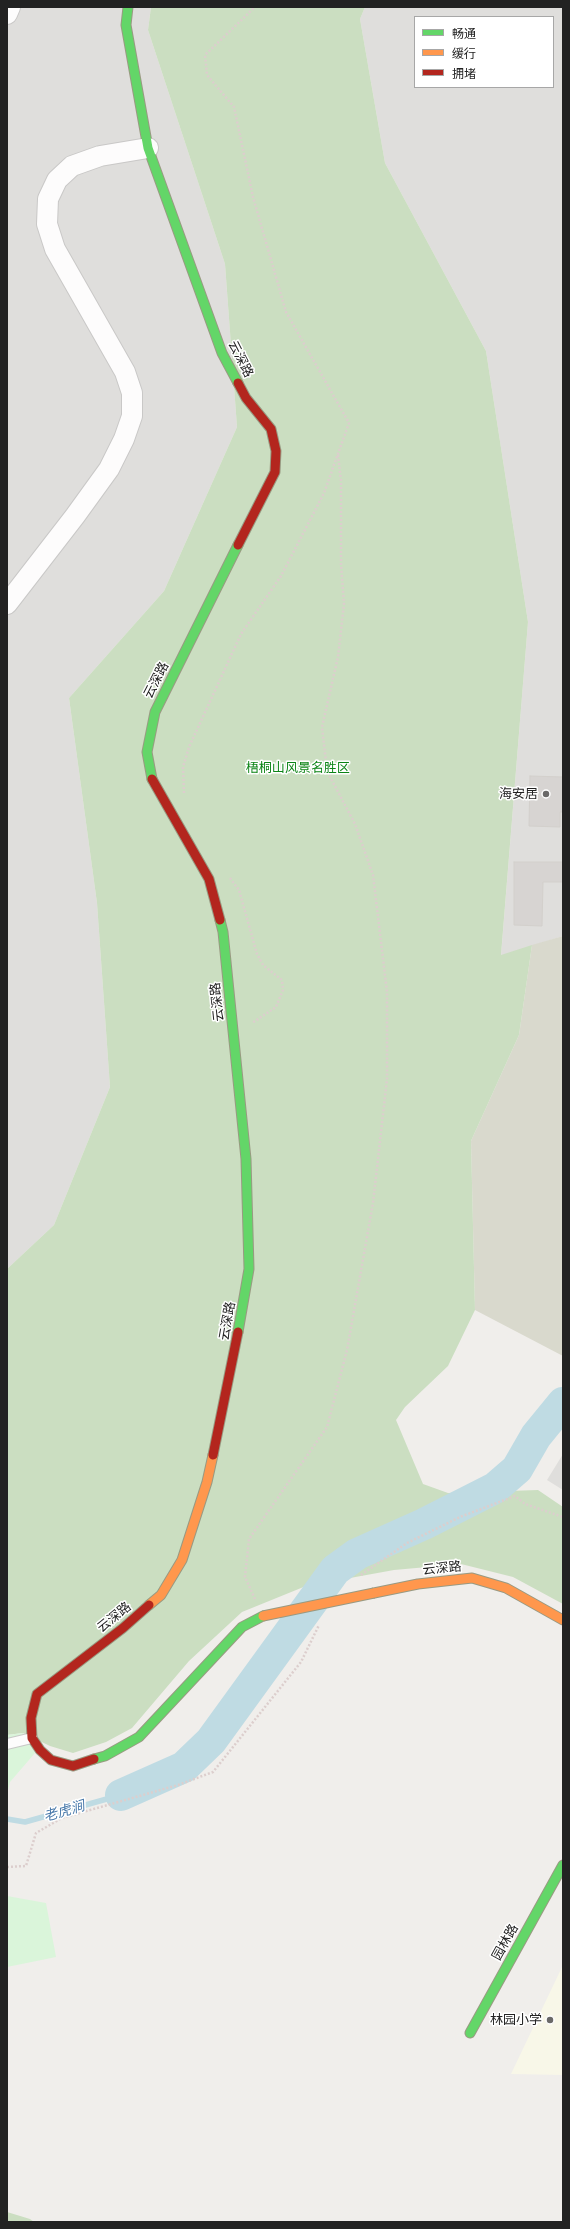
<!DOCTYPE html>
<html>
<head>
<meta charset="utf-8">
<style>
  body { margin:0 }
  #map { position:relative; width:570px; height:2229px; overflow:hidden; background:#f0eeeb; font-family:"Exo 2","Noto Sans SC",sans-serif }
  canvas { display:block }
  .frame { position:absolute; inset:0; border:8px solid #222; pointer-events:none }
  .legend { position:absolute; left:414px; top:16px; width:140px; height:72px; box-sizing:border-box; background:#fff; border:1px solid #a7a7a7; margin:0; padding:5px 7px; list-style:none; font-size:12px; color:#222 }
  .legend li { display:flex; align-items:center; gap:8px; height:20px }
  .legend b { width:20px; border:1px solid #a7a7a7 }
</style>
</head>
<body>
<div id="map">
<canvas width="570" height="2229"></canvas>
<div class="frame"></div>
<ul class="legend">
<li><b style="height:5px;background:#63d668"></b>畅通</li>
<li><b style="height:5px;background:#ff974d"></b>缓行</li>
<li><b style="height:5px;background:#b3261e"></b>拥堵</li>
</ul>
</div>
<script>
const ctx = document.querySelector('canvas').getContext('2d');
ctx.lineJoin = 'round';
function fillPath(path, color) { ctx.fillStyle = color; ctx.fill(path, 'evenodd'); }
const toPath = rows => new Path2D(rows.map(r => 'M' + r).join(''));
function stroke(path, color, width, dash) { ctx.strokeStyle = color; ctx.lineWidth = width; ctx.lineCap = dash ? 'butt' : 'round'; ctx.setLineDash(dash || []); ctx.stroke(path); }
function drawText(font, color, halo, rows, align = 'center') {
  ctx.font = font + ' "Exo 2","Noto Sans SC",sans-serif'; ctx.lineWidth = 3; ctx.setLineDash([]); ctx.textBaseline = 'middle'; ctx.strokeStyle = halo; ctx.fillStyle = color; for (const [text, x, y, turn = 0] of rows) {
    ctx.save(); ctx.translate(x, y); ctx.rotate((+turn || 0) * Math.PI / 180); ctx.textAlign = isNaN(turn) ? turn : align; if (halo) ctx.strokeText(text, 0, 0); ctx.fillText(text, 0, 0); ctx.restore();
  }
}
fillPath(toPath([
  [7,7,151,7,148,30,225,264,237,427,164,591,69,698,97,903,110,1087,54,1225,7,1269],
  [365,7,563,7,563,936,501,956,528,622,486,351,385,163,360,19],
  [415,17,553,17,553,87,415,87],
  [563,1454,563,1490,547,1480]
]), '#dfdedc');
fillPath(toPath([
  [563,1965,563,2075,511,2074]
]), '#f8f7e8');
fillPath(toPath([
  [563,936,563,1356,475,1310,471,1141,519,1035,532,945]
]), '#d9d9cd');
fillPath(toPath([
  [151,7,365,7,360,19,385,163,486,351,528,622,501,955,532,945,519,1035,471,1141,475,1310,448,1366,405,1407,396,1420,423,1484,448,1493,538,1490,563,1507,563,1604,513,1577,461,1564,394,1570,306,1586,242,1612,189,1661,132,1728,106,1742,73,1753,50,1746,23,1733,7,1735,7,1269,54,1225,110,1087,97,903,69,698,164,591,237,427,225,264,148,30],
  [7,2212,30,2219,34,2222,7,2222]
]), '#cbdec1');
fillPath(toPath([
  [23,1733,35,1753,10,1782,7,1794,7,1735],
  [7,1896,46,1903,56,1957,7,1967]
]), '#daf5da');
stroke(toPath([
  [7,1819,25,1822,121,1795]
]), '#bfdbe3', 5.5);
stroke(toPath([
  [121,1795,184,1767,211,1741,335,1570,357,1554,424,1524,495,1488,517,1469,536,1436,563,1403]
]), '#bfdbe3', 32);
const building = toPath([
  [530,776,563,777,563,812,560,812,560,827,529,826,530,776],
  [514,862,563,862,563,882,543,882,542,926,514,925,514,862]
]);
fillPath(building, '#d7d4d2');
stroke(building, '#d3d0cc', 1);
const lane = toPath([
  [7,1744,32,1738]
]);
const street = toPath([
  [7,14,10,7],
  [7,604,75,516,109,469,124,439,132,416,132,393,125,372,55,249,47,224,48,199,57,180,72,166,100,156,148,148]
]);
const fast = toPath([
  [128,7,126,25,148,148,222,353,238,383],
  [152,779,147,752,155,712,238,545],
  [220,920,223,932,246,1159,249,1269,238,1332],
  [94,1759,105,1756,139,1737,242,1627,263,1616],
  [470,2033,563,1865]
]);
const slow = toPath([
  [374,1593,418,1584,472,1578,506,1588,563,1620],
  [149,1605,161,1595,182,1560,207,1482,213,1455]
]);
const jam = toPath([
  [238,383,246,398,271,429,276,451,275,472,238,545],
  [152,779,209,879,220,920],
  [213,1455,238,1332],
  [94,1759,73,1766,51,1760,40,1750,32,1738,31,1718,37,1694,123,1628,149,1605]
]);
stroke(lane, '#c9c8c7', 12);
stroke(street, '#c9c8c7', 22);
stroke(fast, '#999a82', 11);
stroke(slow, '#999a82', 11);
stroke(jam, '#999a82', 11);
stroke(toPath([
  [184,793,183,767,189,747,241,634,281,576,324,493,349,423,286,312,253,197,234,107,207,75,205,55,255,7],
  [230,878,239,890,257,954,263,965,282,980,283,990,276,1007,252,1023],
  [361,1575,407,1543,460,1517,515,1496,525,1504,563,1517],
  [255,1599,245,1577,249,1539,327,1427,347,1350,373,1203,387,1079,387,992,373,875,355,824,327,771,322,727,338,657,344,604,341,564,341,481,338,455],
  [7,1867,26,1866,36,1833,62,1818,178,1785,213,1772,301,1662,319,1625]
]), '#dccecd', 2.5, [2, 2]);
stroke(lane, '#fdfcfc', 10);
stroke(street, '#fdfcfc', 20);
stroke(fast, '#63d668', 9);
stroke(slow, '#ff974d', 9);
stroke(jam, '#b3261e', 9);
const slowBridge = toPath([
  [263,1616,374,1593]
]);
stroke(slowBridge, '#999a82', 11, []);
stroke(slowBridge, '#ff974d', 9);
for (const [x, y, r, color] of [
  [546,794,4,"#6a6968"],
  [550,2020,4,"#6a6968"]
]) { const dot = new Path2D(); dot.arc(x, y, r, 0, 2 * Math.PI); ctx.fillStyle = color; ctx.fill(dot); stroke(dot, '#fff', 1.5); }
drawText('13px', '#222', '#fff', [
  ["云深路",241,359,63],
  ["云深路",156,680,-63],
  ["云深路",217,1002,-96],
  ["云深路",227,1321,-80],
  ["云深路",442,1568,-6],
  ["云深路",114,1617,-39],
  ["园林路",505,1942,-61]
]);
drawText('13px', '#0c8416', '#fff', [
  ["梧桐山风景名胜区",298,768]
]);
drawText('13px', '#222', '#fff', [
  ["海安居",538,794],
  ["林园小学",542,2020]
], 'right');
drawText('italic 14px', '#4a7aab', '#fff', [
  ["老虎涧",64,1811,-16]
]);
</script>
</body>
</html>
